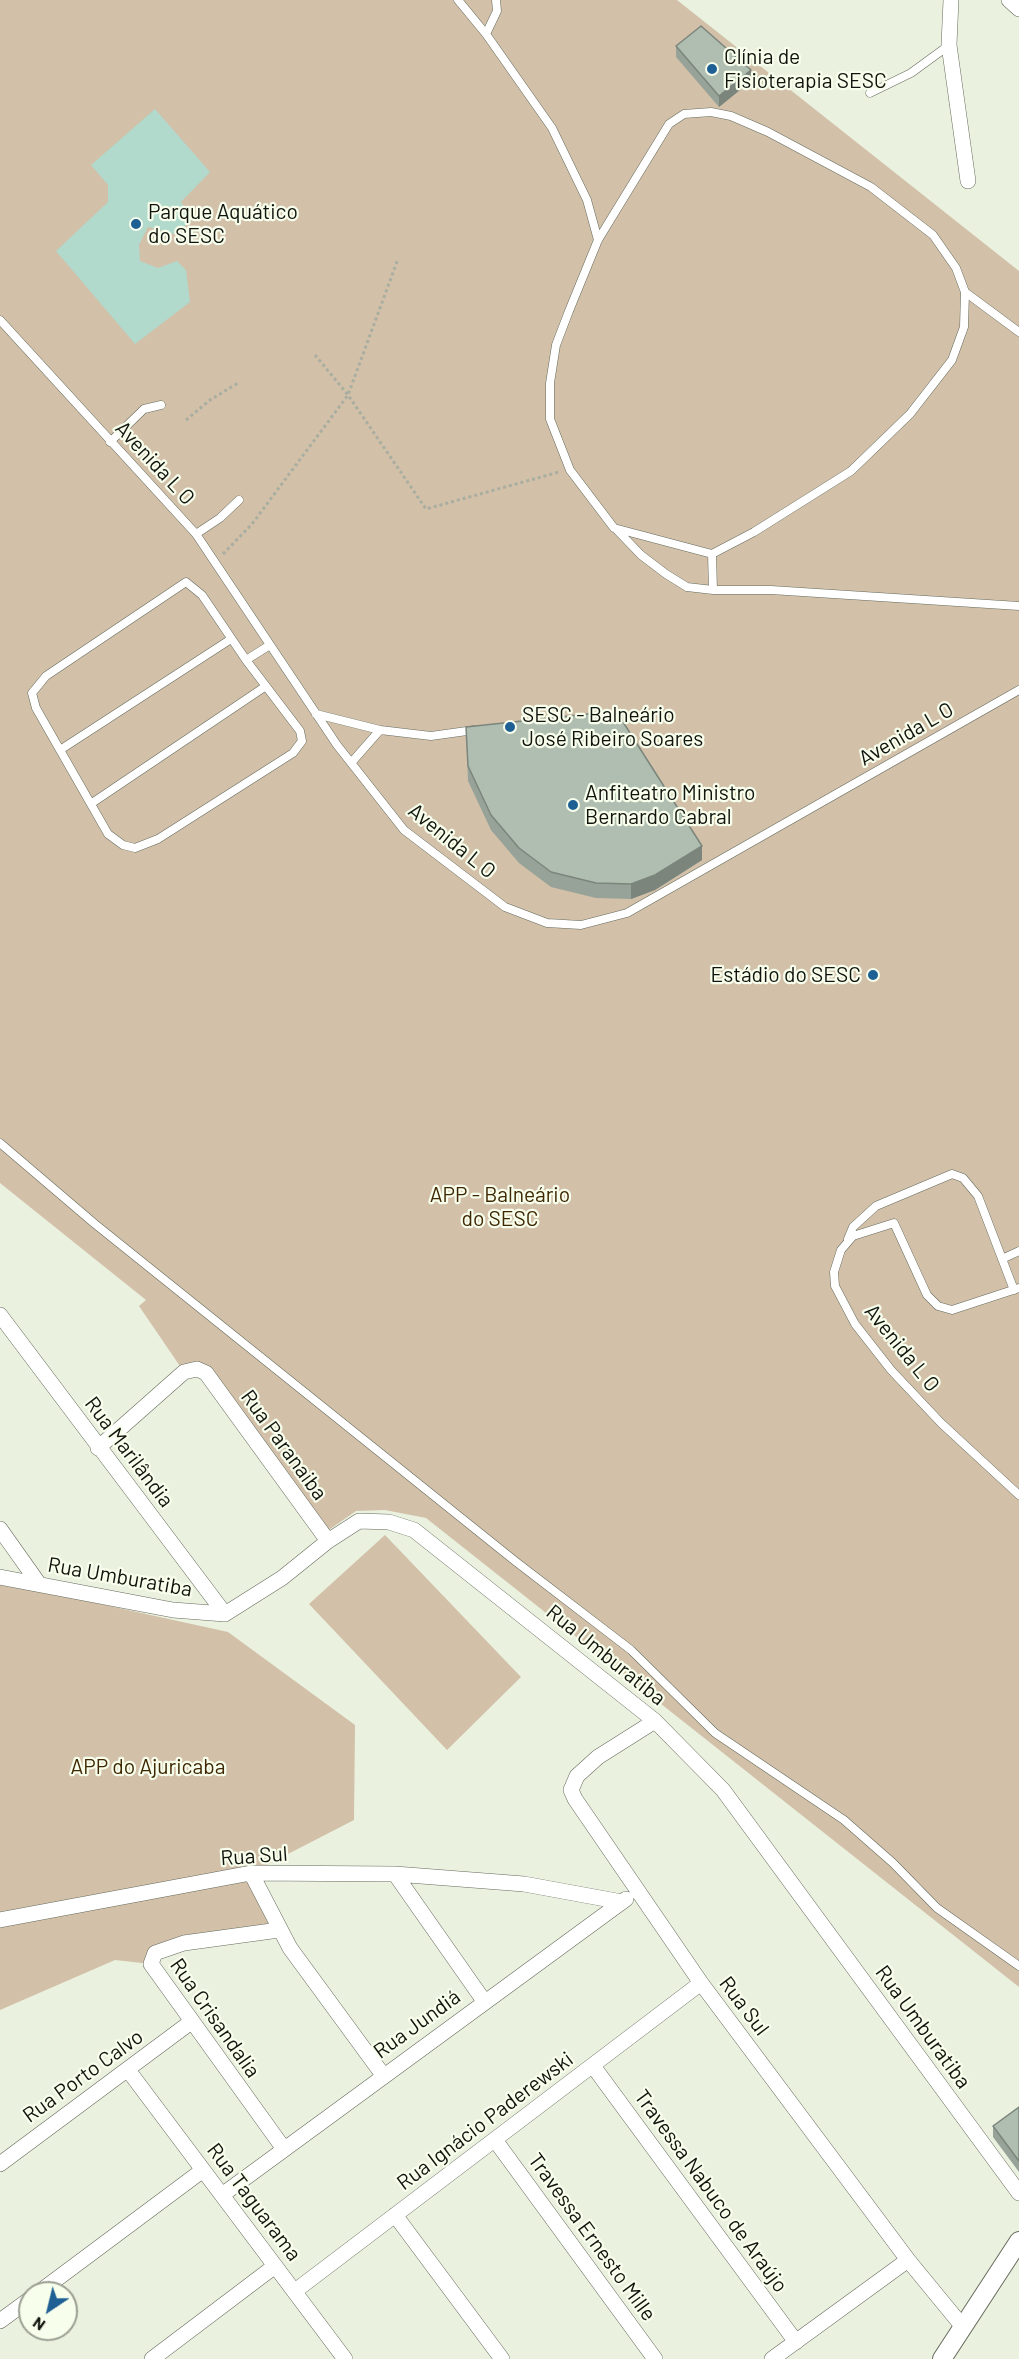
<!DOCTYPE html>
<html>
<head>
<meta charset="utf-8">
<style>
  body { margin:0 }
  #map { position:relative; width:1019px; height:2359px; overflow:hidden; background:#eaf1df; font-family:Barlow,sans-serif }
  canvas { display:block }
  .north { position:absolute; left:18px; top:2281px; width:60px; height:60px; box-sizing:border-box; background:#f7feec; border:2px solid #9ba093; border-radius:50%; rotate:215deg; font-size:16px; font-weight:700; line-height:24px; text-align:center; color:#11130d }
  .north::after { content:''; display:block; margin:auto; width:21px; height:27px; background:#1e5f94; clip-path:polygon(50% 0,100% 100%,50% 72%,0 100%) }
</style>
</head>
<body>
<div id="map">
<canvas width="1019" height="2359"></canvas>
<div class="north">N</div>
</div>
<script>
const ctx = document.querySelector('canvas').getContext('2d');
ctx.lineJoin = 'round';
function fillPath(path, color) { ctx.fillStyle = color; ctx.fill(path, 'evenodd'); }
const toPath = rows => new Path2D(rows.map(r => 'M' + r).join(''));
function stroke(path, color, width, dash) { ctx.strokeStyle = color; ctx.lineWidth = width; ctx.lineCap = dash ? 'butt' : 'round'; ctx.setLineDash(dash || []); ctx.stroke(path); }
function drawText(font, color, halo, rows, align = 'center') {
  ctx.font = font + ' Barlow,sans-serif'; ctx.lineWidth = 4.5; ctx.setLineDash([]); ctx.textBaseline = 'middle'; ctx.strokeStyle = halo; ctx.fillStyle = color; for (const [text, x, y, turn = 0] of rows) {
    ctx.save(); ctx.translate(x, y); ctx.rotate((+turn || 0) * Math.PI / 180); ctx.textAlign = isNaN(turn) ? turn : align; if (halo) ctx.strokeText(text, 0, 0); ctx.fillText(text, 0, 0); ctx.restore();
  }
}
fillPath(toPath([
  [0,0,677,0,1019,271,1019,1987,426,1518,385,1510,356,1511,323,1534,206,1373,184,1372,139,1306,146,1300,0,1183],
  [385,1535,521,1677,447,1750,309,1604],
  [0,1582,228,1632,355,1725,354,1820,251,1873,279,1930,184,1943,151,1964,115,1960,0,2010]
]), '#d2c0a9');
fillPath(toPath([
  [155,109,210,172,181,202,192,220,175,234,148,227,139,245,140,261,158,268,177,261,186,270,190,302,135,344,56,251,108,202,108,185,91,165]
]), '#b1d9cc');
const service = toPath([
  [458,0,486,34],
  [496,0,497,11,486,34,552,128,587,200,598,240],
  [870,93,911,73,948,46],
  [965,292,1019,332],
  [0,320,196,534,337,745,404,830,505,907,547,923,581,925,627,913,1019,690],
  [110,442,144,409,161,405],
  [616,529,641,555,666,574,687,587,713,590],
  [196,534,220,518,239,500],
  [712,554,754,532,851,471,910,414,952,360,964,327,965,292,956,268,933,235,871,187,768,132,731,116,711,112,684,114,669,124,598,240,569,311,556,345,550,383,550,419,570,470,614,528,712,554,713,590,771,590,1019,606],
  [246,660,270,645],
  [316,714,380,730,431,736,474,730],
  [60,750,36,708,32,693,46,676,186,582,202,595,223,626,246,660,300,731,302,741,293,753,158,839,135,848,123,845,108,834,60,750,231,639],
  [351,763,380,730],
  [92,803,266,686],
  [0,1143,95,1224,515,1561,631,1650,715,1733,844,1820,893,1863,937,1908,1019,1966],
  [848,1239,853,1227,876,1206,952,1174,963,1178,978,1196,1014,1290],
  [1002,1259,1019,1251],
  [1019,1288,952,1310,938,1306,927,1295,894,1223,853,1236,841,1250,834,1272,835,1286,855,1324,891,1370,941,1423,1019,1495]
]);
const minor = toPath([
  [951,0,949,45,968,181],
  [1009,0,1019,9],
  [0,1315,225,1614],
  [98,1448,184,1372,197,1369,206,1373,328,1541],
  [0,1529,39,1584],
  [0,1577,173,1610,225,1614,282,1578,328,1541,359,1521,389,1522,414,1530,655,1721,723,1790,1019,2193],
  [655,1721,598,1757,577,1776,571,1790,575,1799,701,1983,908,2260,963,2327],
  [251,1873,290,1948,383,2075],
  [395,1874,484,2001],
  [0,1920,251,1873,395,1874,524,1884,622,1902],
  [279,1930,184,1943,155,1953,151,1964,284,2149],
  [593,2066,796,2342],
  [128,2070,345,2359],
  [495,2140,655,2359],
  [0,2164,191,2022],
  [222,2195,626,1899],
  [395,2215,502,2359],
  [295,2291,701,1983],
  [38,2293,203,2170],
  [0,2321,30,2299],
  [152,2359,275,2266],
  [772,2359,908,2260]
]);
const tertiary = toPath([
  [942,2359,1019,2241]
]);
stroke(service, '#666b5c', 9);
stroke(minor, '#666b5c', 16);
stroke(tertiary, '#666b5c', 20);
stroke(toPath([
  [315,355,348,395,426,509,559,472],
  [186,420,210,400,238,383],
  [223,554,252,524,348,395,398,259]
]), '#a9aea0', 3, [3, 3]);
stroke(service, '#fff', 8);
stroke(minor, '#fff', 15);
stroke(tertiary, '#fff', 18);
fillPath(toPath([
  [676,46,751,81,719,107,676,57],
  [466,727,702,860,655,890,631,899,596,898,551,887,519,863,491,830,468,781],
  [1019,2107,1019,2172,993,2137,993,2126]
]), '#97a398');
fillPath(toPath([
  [751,70,751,81,719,107,719,96],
  [702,846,702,860,655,890,631,899,631,884]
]), '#7b857c');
const building = toPath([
  [701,26,751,70,719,96,676,46,701,26],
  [616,711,702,846,655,875,631,884,596,883,551,872,519,848,491,815,468,766,466,727,616,711],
  [1019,2107,1019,2161,993,2126,1019,2107]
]);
fillPath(building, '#b0beb1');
stroke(building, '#7b857c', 1.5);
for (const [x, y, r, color] of [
  [712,69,6,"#1e5f94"],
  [136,224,6,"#1e5f94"],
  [510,727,6,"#1e5f94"],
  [573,805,6,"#1e5f94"],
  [873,975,6,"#1e5f94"]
]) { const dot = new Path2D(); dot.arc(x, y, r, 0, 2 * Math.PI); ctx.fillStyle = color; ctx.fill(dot); stroke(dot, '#f7feec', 2); }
drawText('21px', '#11130d', '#f7feec', [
  ["Clínia de",724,57],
  ["Fisioterapia SESC",724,81],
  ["Parque Aquático",148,212],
  ["do SESC",148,236],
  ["SESC - Balneário",522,715],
  ["José Ribeiro Soares",522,739],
  ["Anfiteatro Ministro",585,793],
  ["Bernardo Cabral",585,817],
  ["Estádio do SESC",861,975,"right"]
], 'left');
drawText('21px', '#11130d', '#f7feec', [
  ["Avenida L O",155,463,47],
  ["Avenida L O",906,734,-30],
  ["Avenida L O",452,841,39],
  ["Avenida L O",902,1348,51],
  ["Rua Paranaiba",284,1445,54],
  ["Rua Marilândia",129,1452,53],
  ["Rua Umburatiba",120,1577,10],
  ["Rua Umburatiba",606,1655,39],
  ["Rua Sul",254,1856,-4],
  ["Rua Sul",744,2006,53],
  ["Rua Crisandalia",215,2018,55],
  ["Rua Jundiá",417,2024,-36],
  ["Rua Umburatiba",923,2027,54],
  ["Rua Porto Calvo",83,2076,-36],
  ["Rua Ignácio Paderewski",485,2121,-37],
  ["Travessa Nabuco de Araújo",711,2191,54],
  ["Rua Taguarama",254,2202,53],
  ["Travessa Ernesto Mille",592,2237,54]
]);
drawText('21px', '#3e2702', '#f7feec', [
  ["APP - Balneário",500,1195],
  ["do SESC",500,1219],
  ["APP do Ajuricaba",148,1767]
]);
</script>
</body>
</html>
